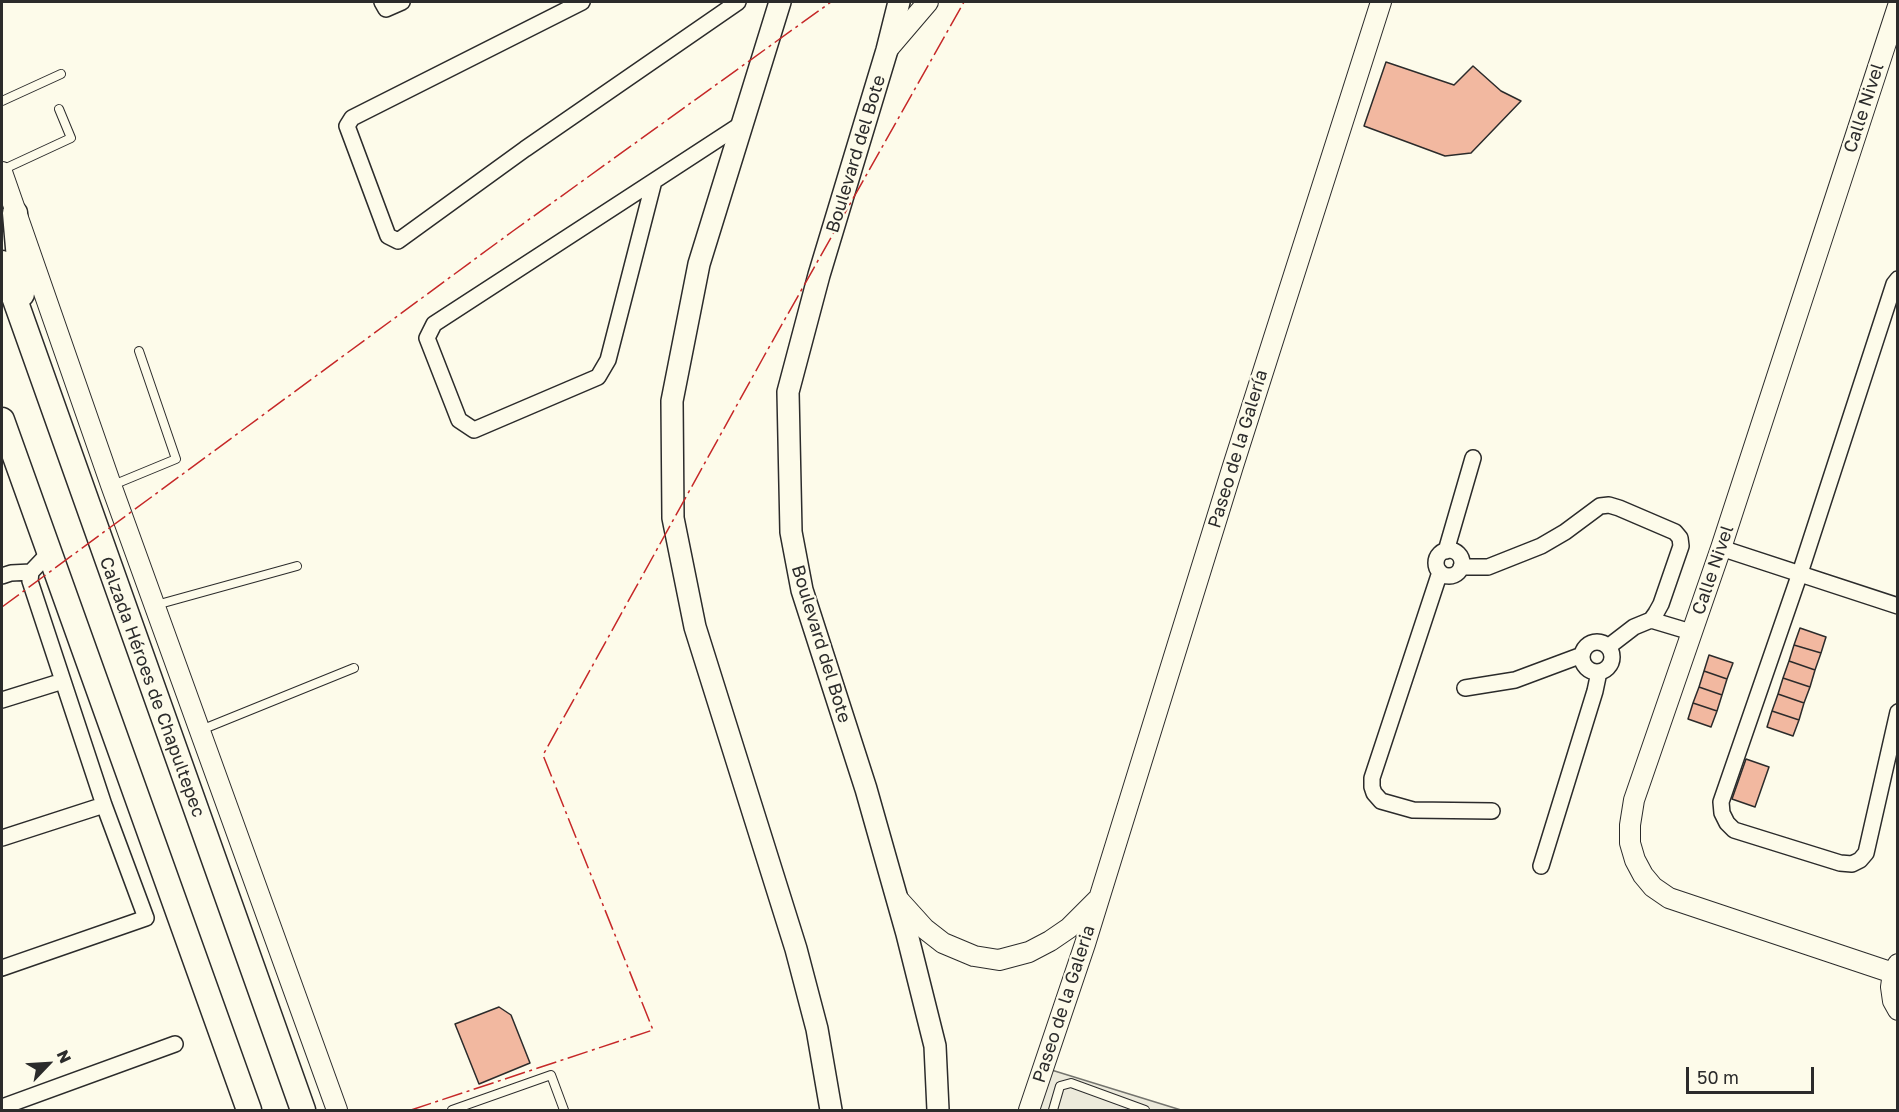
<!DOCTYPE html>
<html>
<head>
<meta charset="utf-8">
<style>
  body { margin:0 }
  #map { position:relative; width:1899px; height:1112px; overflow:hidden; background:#fdfbea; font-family:"Golos Text",sans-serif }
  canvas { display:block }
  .frame { position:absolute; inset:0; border:3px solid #2b2b2b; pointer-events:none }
  .north { position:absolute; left:18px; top:1034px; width:60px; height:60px; -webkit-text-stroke:4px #fdfbea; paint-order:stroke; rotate:65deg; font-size:16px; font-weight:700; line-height:24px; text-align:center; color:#2b2b2b }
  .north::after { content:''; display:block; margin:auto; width:21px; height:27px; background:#2b2b2b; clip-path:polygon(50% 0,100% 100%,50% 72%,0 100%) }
  .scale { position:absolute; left:1686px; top:1067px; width:128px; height:27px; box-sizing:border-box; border:3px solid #2b2b2b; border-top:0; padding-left:8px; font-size:18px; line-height:21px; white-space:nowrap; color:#2b2b2b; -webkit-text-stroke:4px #fdfbea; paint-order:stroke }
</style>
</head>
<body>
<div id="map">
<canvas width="1899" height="1112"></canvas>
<div class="frame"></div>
<div class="north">N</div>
<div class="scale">50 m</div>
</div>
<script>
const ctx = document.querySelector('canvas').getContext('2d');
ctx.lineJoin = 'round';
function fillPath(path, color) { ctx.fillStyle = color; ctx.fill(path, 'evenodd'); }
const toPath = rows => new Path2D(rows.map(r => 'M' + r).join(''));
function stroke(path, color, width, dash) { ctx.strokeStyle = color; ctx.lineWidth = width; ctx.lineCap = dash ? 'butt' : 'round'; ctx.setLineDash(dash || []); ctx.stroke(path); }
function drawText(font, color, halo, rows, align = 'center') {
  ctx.font = font + ' "Golos Text",sans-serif'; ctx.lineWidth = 4.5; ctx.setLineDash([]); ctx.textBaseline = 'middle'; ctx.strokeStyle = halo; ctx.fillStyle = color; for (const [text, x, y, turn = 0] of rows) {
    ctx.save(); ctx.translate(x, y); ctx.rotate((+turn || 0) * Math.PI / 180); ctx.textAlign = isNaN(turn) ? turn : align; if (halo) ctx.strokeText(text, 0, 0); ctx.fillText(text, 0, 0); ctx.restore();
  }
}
const parking = toPath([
  [1045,1068,1181,1110,1034,1110,1045,1068]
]);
fillPath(parking, '#eceadb');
stroke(parking, '#74746e', 1.5);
const building = toPath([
  [1386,62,1454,85,1473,66,1501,91,1521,101,1471,153,1445,156,1364,126,1386,62],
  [1800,628,1826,637,1821,653,1794,645,1800,628],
  [1794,645,1821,653,1815,670,1789,661,1794,645],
  [1709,655,1733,663,1727,679,1704,671,1709,655],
  [1789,661,1815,670,1810,687,1783,678,1789,661],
  [1704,671,1727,679,1722,695,1699,687,1704,671],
  [1783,678,1810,687,1804,703,1778,694,1783,678],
  [1699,687,1722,695,1717,711,1693,703,1699,687],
  [1778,694,1804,703,1799,720,1772,711,1778,694],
  [1693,703,1717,711,1711,727,1688,719,1693,703],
  [1772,711,1799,720,1793,736,1767,727,1772,711],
  [1746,759,1769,767,1755,807,1732,799,1746,759],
  [499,1007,511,1015,530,1063,479,1084,455,1024,499,1007]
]);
fillPath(building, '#f2b8a0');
stroke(building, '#2b2b2b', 1.5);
const service = toPath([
  [2,101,61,74],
  [2,170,71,138,59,109],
  [113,485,176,459,139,351],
  [156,605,297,566],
  [201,730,354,668],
  [452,1110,551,1075,564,1110],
  [1053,1110,1060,1086,1071,1083,1145,1110]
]);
const minor = toPath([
  [382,2,386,9,402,2],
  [582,2,352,118,347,126,388,236,398,241,525,149,738,2],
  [654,181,608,360,598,377,474,430,459,420,427,338,434,324,654,181,743,123],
  [1898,279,1894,284,1800,573,1721,802,1722,813,1727,823,1734,830,1840,863,1852,864,1860,860,1866,853,1898,712],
  [1721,548,1898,606],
  '1436 563a13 13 0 1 1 26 0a13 13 0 1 1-26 0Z',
  [1446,551,1473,458],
  [1461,567,1488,567,1541,546,1565,532,1600,506,1609,505,1619,508,1675,532,1680,538,1681,546,1661,604,1656,613,1651,620,1634,627,1608,647],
  [1440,572,1372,778,1372,787,1374,793,1381,801,1413,810,1492,811],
  [2,576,11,573,31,572],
  [1651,620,1691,632],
  '1582 657a15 15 0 1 1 30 0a15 15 0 1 1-30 0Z',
  [1465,688,1515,680,1582,655],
  [2,700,63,681],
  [2,838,104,805],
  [1541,866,1595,691,1599,672],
  [2,968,146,918,104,805,30,581,31,572,49,553],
  [2,1107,175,1044]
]);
const tertiary = toPath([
  [887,50,928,2],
  [2,172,111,485,337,1110],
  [897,898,925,929,943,943,974,956,999,960,1029,952,1050,941,1069,928,1097,900],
  [1898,964,1893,973,1891,987,1893,1001,1898,1010],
  [1893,973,1669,898,1653,887,1643,875,1635,860,1630,843,1630,825,1634,800,1721,548,1898,6],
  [1029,1110,1085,944,1233,466,1381,2]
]);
const secondary = toPath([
  [780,2,699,264,672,401,673,518,695,627,796,949,817,1029,831,1110],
  [899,2,887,50,819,275,788,392,791,532,802,590,866,789,907,934,935,1046,938,1110]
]);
const primary = toPath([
  [15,213,22,294],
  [2,263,303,1110],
  [2,420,249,1110]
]);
stroke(service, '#2b2b2b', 10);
stroke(minor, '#2b2b2b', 18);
stroke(tertiary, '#2b2b2b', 22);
stroke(secondary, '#2b2b2b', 24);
stroke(primary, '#2b2b2b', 27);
stroke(service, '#fdfbea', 8);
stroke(minor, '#fdfbea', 15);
stroke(tertiary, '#fdfbea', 20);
stroke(secondary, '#fdfbea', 21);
stroke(primary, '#fdfbea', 24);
stroke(toPath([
  [2,607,513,231,831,2],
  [411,1110,653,1030,543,755,763,358,964,2]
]), '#c62828', 1.5, [21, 4.5, 3, 4.5]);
drawText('18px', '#2b2b2b', '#fdfbea', [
  ["Calle Nivel",1864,108,-72],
  ["Boulevard del Bote",856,154,-73],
  ["Paseo de la Galería",1238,449,-73],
  ["Calle Nivel",1713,570,-71],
  ["Boulevard del Bote",821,644,73],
  ["Calzada Héroes de Chapultepec",152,687,70],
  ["Paseo de la Galeria",1064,1004,-72]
]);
</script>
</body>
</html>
